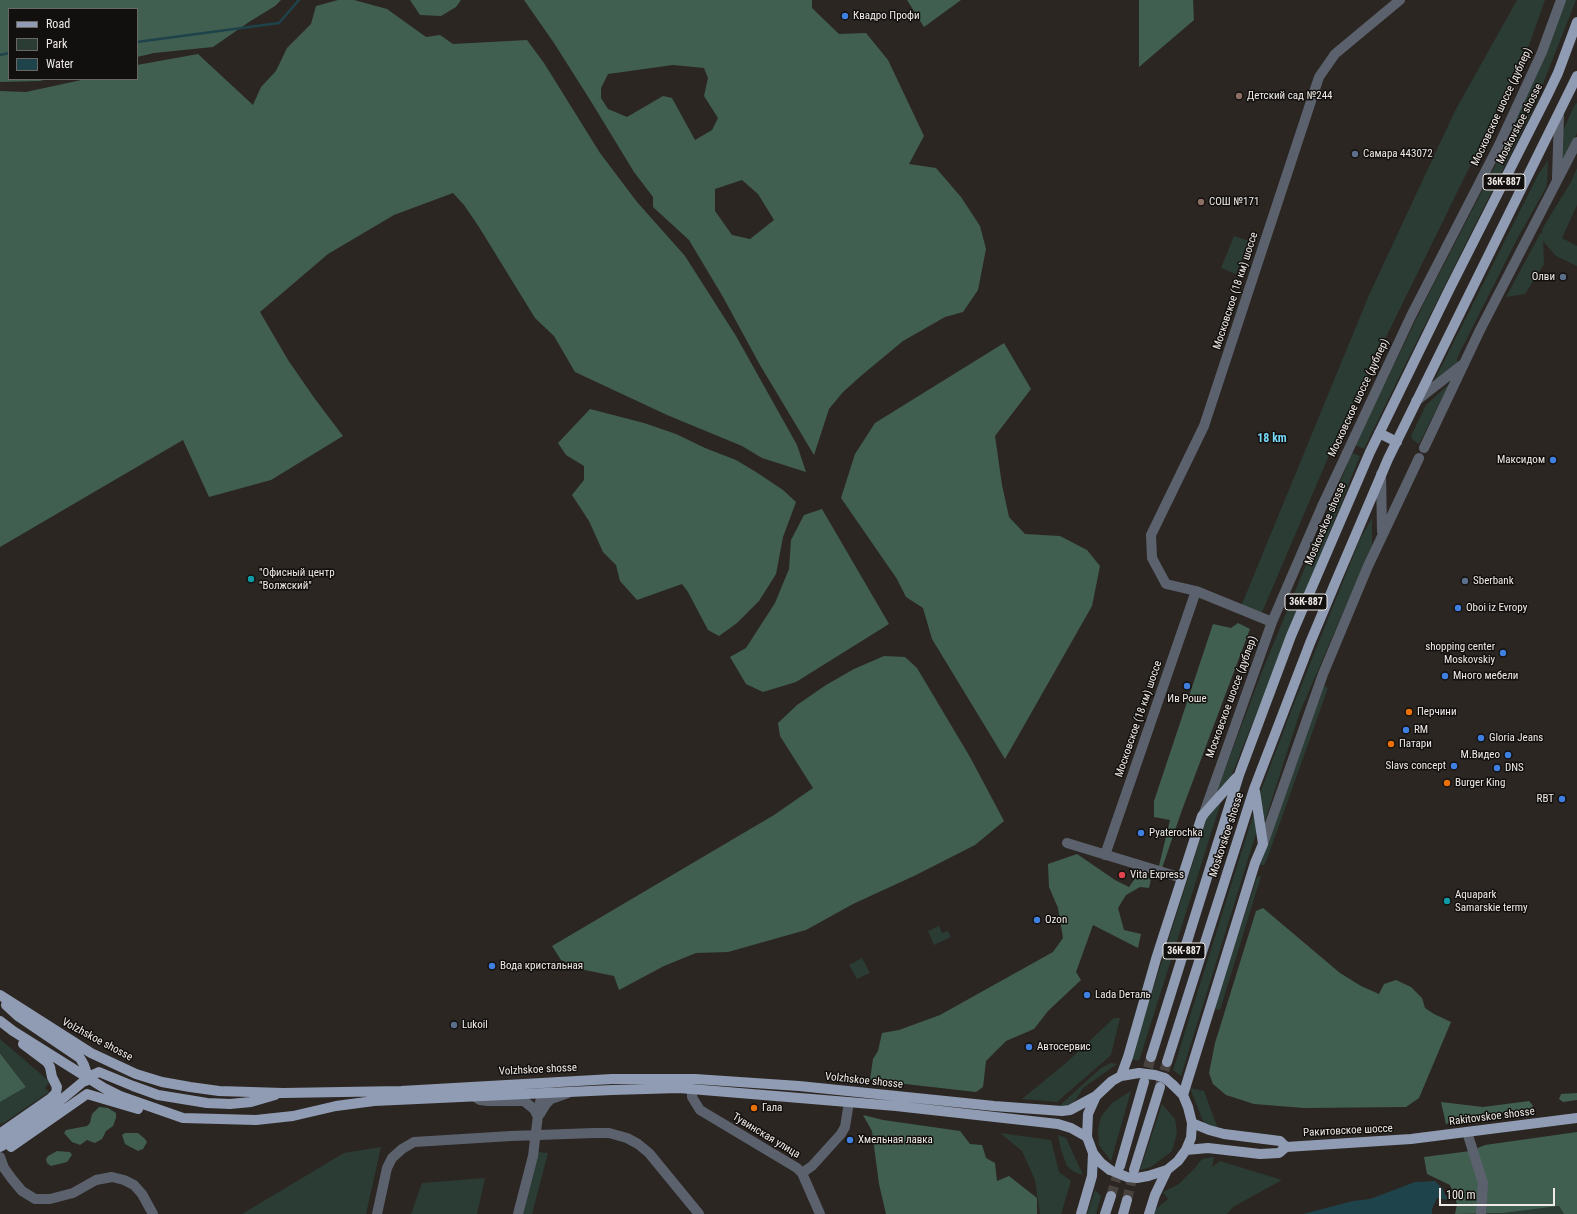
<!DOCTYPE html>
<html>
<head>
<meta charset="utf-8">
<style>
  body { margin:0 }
  #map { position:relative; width:1577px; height:1214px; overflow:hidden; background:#2c2622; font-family:"Roboto Condensed",sans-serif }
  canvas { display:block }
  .legend { position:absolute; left:8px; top:8px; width:130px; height:72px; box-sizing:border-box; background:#12100e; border:1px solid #6a6765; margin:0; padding:5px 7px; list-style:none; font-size:12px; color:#efeae7 }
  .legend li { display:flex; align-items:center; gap:8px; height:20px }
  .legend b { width:20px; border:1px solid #6a6765 }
  .scale { position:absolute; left:1439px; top:1188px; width:116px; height:18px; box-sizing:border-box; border:2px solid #efeae7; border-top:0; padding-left:5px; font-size:12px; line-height:14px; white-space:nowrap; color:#efeae7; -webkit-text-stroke:3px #12100e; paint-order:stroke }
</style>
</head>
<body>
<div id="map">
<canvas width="1577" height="1214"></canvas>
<ul class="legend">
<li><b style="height:5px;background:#909cb3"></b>Road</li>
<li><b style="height:11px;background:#2a3c34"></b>Park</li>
<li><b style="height:11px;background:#1f434a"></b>Water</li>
</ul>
<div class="scale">100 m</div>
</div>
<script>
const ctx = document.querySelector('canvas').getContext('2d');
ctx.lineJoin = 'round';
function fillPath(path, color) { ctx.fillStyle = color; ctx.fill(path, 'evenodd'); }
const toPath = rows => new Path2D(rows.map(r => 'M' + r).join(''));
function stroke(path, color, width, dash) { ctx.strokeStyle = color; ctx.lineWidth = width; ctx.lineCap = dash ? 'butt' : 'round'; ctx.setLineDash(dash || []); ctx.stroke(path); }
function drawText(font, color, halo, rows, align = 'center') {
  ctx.font = font + ' "Roboto Condensed",sans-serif'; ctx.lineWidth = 3; ctx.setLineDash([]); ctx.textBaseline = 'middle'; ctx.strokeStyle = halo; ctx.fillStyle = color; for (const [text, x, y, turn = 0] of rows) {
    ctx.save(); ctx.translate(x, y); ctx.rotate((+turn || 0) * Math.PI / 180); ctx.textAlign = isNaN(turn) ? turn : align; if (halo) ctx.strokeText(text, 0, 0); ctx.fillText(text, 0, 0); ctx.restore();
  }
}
fillPath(toPath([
  [1517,0,1545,0,1528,48,1336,439,1260,617,1240,609,1369,295,1455,111],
  [1564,0,1576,0,1533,109,1408,359,1364,449,1355,445,1425,301,1495,166,1539,63],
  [1577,103,1577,133,1559,169,1562,133,1574,106],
  [1548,160,1547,186,1516,241,1457,358,1457,364,1434,381,1538,175],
  [1577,168,1577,205,1562,238,1577,246,1577,266,1556,256,1543,241,1544,264,1525,294,1506,297,1541,232,1543,235,1542,229,1571,182],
  [1234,236,1249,241,1236,274,1221,268],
  [1449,384,1419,444,1413,440,1411,436,1426,405],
  [1352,453,1360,456,1230,779,1208,805,1227,764,1261,674],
  [1372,518,1372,545,1300,712,1263,827,1260,793,1293,706,1360,539],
  [1324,686,1328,688,1267,859,1264,865,1260,865],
  [1221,802,1139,1061,1131,1059,1207,818],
  [1255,809,1258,827,1181,1076,1173,1070],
  [1261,876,1220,1010,1214,1009,1257,877],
  [939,926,942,933,948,931,951,937,934,945,928,931],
  [862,958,870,973,857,979,849,965],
  [1114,1018,1120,1018,1111,1055,1057,1102,1022,1099,1067,1062],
  [0,1039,50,1082,45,1088,49,1092,5,1122,0,1124,0,1102,26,1087,0,1052],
  [1111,1063,1117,1064,1083,1088,1077,1098,1065,1111,1058,1107,1101,1068],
  [1190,1088,1204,1091,1218,1129,1206,1129],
  [1131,1091,1111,1161,1099,1145,1098,1130,1101,1117,1112,1103],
  [1162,1104,1175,1119,1177,1133,1172,1151,1151,1167,1140,1170],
  [1000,1133,1051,1140,1059,1172,1071,1181,1061,1214,1040,1214,1035,1180,1022,1151],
  [1058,1135,1066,1138,1083,1175,1074,1172,1067,1166,1061,1150],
  [381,1147,366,1214,242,1214,344,1153],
  [536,1152,548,1153,532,1214,520,1214],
  [1214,1157,1212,1167,1220,1161,1282,1180,1233,1207,1227,1214,1150,1214,1168,1199,1163,1192,1179,1184,1194,1169,1202,1159],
  [485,1178,477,1214,411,1214,422,1183],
  [1095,1190,1101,1196,1096,1214,1087,1214],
  [1559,1206,1564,1214,1481,1214,1503,1213]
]), '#2a3c34');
fillPath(toPath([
  [0,0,281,0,275,6,249,22,213,47,154,53,137,57,137,9,9,9,9,79,47,79,40,81,0,82],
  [338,0,354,0,387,9,426,37,440,35,453,44,527,40,544,63,600,153,637,202,685,256,736,336,797,445,806,472,762,458,742,446,667,415,575,372,554,336,535,318,479,227,464,205,453,193,394,215,328,254,260,312,288,360,315,399,343,436,271,480,209,497,183,440,0,547,0,91,26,92,86,79,137,79,137,65,198,54,253,105,261,87,276,71,287,48,311,24,316,6],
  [410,0,461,0,456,7,441,16,420,15],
  [524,0,812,0,812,8,839,34,866,33,888,60,924,136,909,164,936,168,961,197,980,226,986,249,978,290,963,312,945,317,903,341,862,375,843,392,829,409,814,455,760,365,723,297,689,240,653,207,653,197,634,172,592,103,554,43],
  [673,65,704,68,708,78,704,96,718,118,712,130,695,140,672,98,663,96,627,117,608,109,601,98,601,88,608,74],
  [742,180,758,194,774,220,750,239,732,235,715,211,715,189],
  [907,0,961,0,924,27],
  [1139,0,1193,0,1194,20,1139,67],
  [1004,343,1031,389,995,436,1002,485,1009,517,1025,534,1060,536,1087,550,1100,566,1092,606,1005,759,932,639,923,608,906,597,897,579,841,498,855,454,875,423],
  [590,409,644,423,676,434,705,448,736,460,756,472,783,490,796,502,783,537,776,574,759,601,737,623,719,636,708,630,688,592,682,584,637,600,620,581,616,565,603,552,589,521,572,495,584,480,584,466,566,455,558,443],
  [822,509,889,624,796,682,763,692,746,684,730,657,746,648,775,603,789,569,791,540,804,515],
  [1238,623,1250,629,1182,810,1161,871,1158,870,1170,820,1154,817,1154,801,1213,624,1231,628],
  [884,656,905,657,917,668,970,757,1004,821,975,845,916,875,853,904,806,930,728,952,696,953,664,966,619,990,614,976,585,970,561,960,552,946,774,815,813,788,780,736,778,723,797,705,826,685,854,669],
  [1077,854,1115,880,1129,887,1139,873,1151,879,1149,888,1140,887,1126,895,1118,908,1124,930,1141,934,1138,948,1093,925,1076,972,1081,980,1048,1011,1034,1029,1006,1041,986,1061,983,1087,976,1092,870,1080,873,1059,878,1051,882,1033,899,1030,940,1015,1053,952,1063,938,1058,908,1049,887,1048,864],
  [1263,908,1340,973,1361,986,1379,994,1384,984,1396,980,1411,987,1422,998,1425,1008,1434,1014,1451,1022,1419,1098,1406,1107,1304,1108,1254,1104,1226,1095,1213,1084,1209,1073,1215,1043,1256,911],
  [0,1053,26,1087,0,1102],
  [1577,1093,1577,1100,1563,1102,1559,1099,1561,1094],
  [1529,1101,1533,1106,1529,1110,1475,1115,1446,1124,1441,1102,1483,1107],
  [99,1107,108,1108,116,1113,116,1118,113,1126,106,1131,102,1139,95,1143,87,1140,80,1145,72,1142,64,1133,66,1130,87,1126,90,1123,92,1114],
  [863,1115,883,1120,960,1131,970,1144,982,1145,986,1158,995,1163,997,1181,1009,1176,1037,1198,1037,1214,886,1214,879,1184,872,1131],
  [1577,1132,1577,1214,1564,1214,1559,1206,1503,1213,1455,1214,1457,1204,1450,1185,1427,1174,1424,1157,1470,1151,1485,1145],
  [125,1133,138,1133,145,1139,147,1142,143,1149,138,1151,125,1144,122,1135],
  [57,1151,70,1152,72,1155,67,1162,51,1166,47,1163,46,1159,48,1156]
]), '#415f51');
fillPath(toPath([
  [1435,1181,1442,1188,1448,1200,1437,1198,1432,1209,1432,1214,1303,1214,1353,1201,1370,1199,1415,1182]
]), '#1f434a');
stroke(toPath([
  [137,42,279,23,299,0],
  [0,55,9,53]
]), '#1f434a', 2.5);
stroke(toPath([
  [1144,1082,1151,1057],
  [1160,1085,1167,1062],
  [1111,1196,1120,1166],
  [1127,1200,1134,1170]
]), '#494340', 10, [10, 5]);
stroke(toPath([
  [1557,178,1559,116],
  [1416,401,1462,365],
  [1424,448,1480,330,1577,142],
  [1381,474,1382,531],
  [1272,622,1196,591,1166,584,1152,558,1151,535,1204,426,1319,77,1335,54,1400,0],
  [1203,816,1272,622,1323,504,1411,316,1499,145,1542,52,1561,0],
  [1067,843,1182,878],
  [1263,844,1323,674,1368,566,1419,458],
  [1105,855,1196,591],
  [692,1089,692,1097,700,1110,797,1168,802,1173,820,1214],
  [475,1097,480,1100,488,1101,524,1101,534,1109,538,1117],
  [540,1114,546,1104,551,1099,568,1093],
  [1467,1132,1483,1183,1481,1214],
  [0,1157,4,1168,12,1179,22,1191,35,1199,50,1199,73,1193,96,1180,112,1177,124,1180,134,1185,142,1194,153,1214],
  [802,1173,812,1166,841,1134,845,1127,849,1102],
  [377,1214,387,1168,392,1158,402,1149,414,1142,511,1136,594,1133,609,1133,627,1138,638,1144,649,1153,699,1214],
  [518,1214,533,1156,539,1107,542,1093,548,1087]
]), '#5c626d', 10);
stroke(toPath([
  [1379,433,1397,442],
  [0,995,91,1053,136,1074,162,1082,190,1087,219,1091,283,1093,401,1091,612,1079,695,1079,799,1086,994,1106,1062,1111,1070,1110,1096,1096],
  [6,1005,18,1016,80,1058,84,1065,86,1071,86,1081],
  [0,1021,13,1031,104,1088,120,1096,183,1118,256,1120,293,1116,336,1106,374,1101,612,1090,679,1088,896,1106,1058,1124,1071,1128,1087,1137],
  [1151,1057,1239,775,1291,636,1370,452,1449,290,1547,96,1558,73,1577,22],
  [1167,1062,1254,789,1310,643,1336,581,1388,459,1577,76],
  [1121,1076,1128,1057,1156,959,1202,816,1236,778],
  [1183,1095,1255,863,1263,844,1255,791],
  [1192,1123,1209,1130,1224,1134,1280,1141,1286,1147],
  [1,1133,51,1098,56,1093,57,1087,52,1077,50,1067,47,1062,23,1044],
  [0,1139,20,1130,61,1100,90,1076,99,1072,133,1086,158,1095,207,1103,230,1104,251,1102,275,1095],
  [0,1147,16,1138],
  [11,1147,87,1094,138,1109],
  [1186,1150,1208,1148,1260,1154,1279,1153,1286,1147,1411,1139,1577,1118],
  [1120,1166,1144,1082],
  [1110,1170,1101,1163,1093,1153,1087,1137,1088,1114,1096,1096,1112,1081,1121,1076,1139,1073],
  [1134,1170,1160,1087],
  [1148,1176,1167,1170,1178,1161,1186,1150,1191,1138,1192,1123,1188,1107,1183,1095,1173,1085],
  [1081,1214,1092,1176,1093,1153],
  [1105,1214,1111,1196],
  [1123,1214,1127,1200],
  [1149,1214,1155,1195,1167,1170]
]), '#909cb3', 10);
stroke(toPath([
  [1139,1073,1155,1075,1165,1078,1173,1085],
  [1110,1170,1127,1177,1137,1178,1148,1176]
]), '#909cb3', 10);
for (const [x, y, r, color] of [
  [845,16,4,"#3f7fe0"],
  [1239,96,4,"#8d6e63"],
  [1355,154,4,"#5c6f8a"],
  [1201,202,4,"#8d6e63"],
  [1563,277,4,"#5c6f8a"],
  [1553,460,4,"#3f7fe0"],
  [251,579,4,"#0f9aa8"],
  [1465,581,4,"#5c6f8a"],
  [1458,608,4,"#3f7fe0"],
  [1503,653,4,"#3f7fe0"],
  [1445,676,4,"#3f7fe0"],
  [1187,686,4,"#3f7fe0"],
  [1409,712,4,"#e8710a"],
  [1406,730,4,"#3f7fe0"],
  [1481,738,4,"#3f7fe0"],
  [1391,744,4,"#e8710a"],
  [1508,755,4,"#3f7fe0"],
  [1454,766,4,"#3f7fe0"],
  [1497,768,4,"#3f7fe0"],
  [1447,783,4,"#e8710a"],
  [1562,799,4,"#3f7fe0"],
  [1141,833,4,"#3f7fe0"],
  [1122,875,4,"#e0444e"],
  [1447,901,4,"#0f9aa8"],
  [1037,920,4,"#3f7fe0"],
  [492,966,4,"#3f7fe0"],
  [1087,995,4,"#3f7fe0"],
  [454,1025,4,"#5c6f8a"],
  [1029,1047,4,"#3f7fe0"],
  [754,1108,4,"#e8710a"],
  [850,1140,4,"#3f7fe0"]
]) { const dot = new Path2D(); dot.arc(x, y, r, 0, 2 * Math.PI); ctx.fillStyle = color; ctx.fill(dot); stroke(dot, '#12100e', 1.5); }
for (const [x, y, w] of [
  [1504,182,42],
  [1306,602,42],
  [1184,951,42]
]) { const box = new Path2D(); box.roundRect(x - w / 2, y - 8, w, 16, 3); ctx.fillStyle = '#12100e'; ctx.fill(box); stroke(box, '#efeae7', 1); }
drawText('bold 10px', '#efeae7', null, [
  ["36К-887",1504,182],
  ["36К-887",1306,602],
  ["36К-887",1184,951]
]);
drawText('11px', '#efeae7', '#12100e', [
  ["Квадро Профи",853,16],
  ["Детский сад №244",1247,96],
  ["Самара 443072",1363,154],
  ["СОШ №171",1209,202],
  ["Олви",1555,277,"right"],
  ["Максидом",1545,460,"right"],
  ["\"Офисный центр",259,573],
  ["\"Волжский\"",259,586],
  ["Sberbank",1473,581],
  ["Oboi iz Evropy",1466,608],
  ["shopping center",1495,647,"right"],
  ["Moskovskiy",1495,660,"right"],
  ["Много мебели",1453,676],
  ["Ив Роше",1187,699,"center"],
  ["Перчини",1417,712],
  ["RM",1414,730],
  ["Gloria Jeans",1489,738],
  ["Патари",1399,744],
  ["М.Видео",1500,755,"right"],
  ["Slavs concept",1446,766,"right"],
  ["DNS",1505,768],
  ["Burger King",1455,783],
  ["RBT",1554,799,"right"],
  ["Pyaterochka",1149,833],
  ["Vita Express",1130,875],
  ["Aquapark",1455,895],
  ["Samarskie termy",1455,908],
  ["Ozon",1045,920],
  ["Вода кристальная",500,966],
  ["Lada Dеталь",1095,995],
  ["Lukoil",462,1025],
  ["Автосервис",1037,1047],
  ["Гала",762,1108],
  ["Хмельная лавка",858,1140]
], 'left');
drawText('11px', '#efeae7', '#12100e', [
  ["Московское шоссе (дублер)",1502,107,-65],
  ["Moskovskoe shosse",1520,124,-63],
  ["Московское (18 км) шоссе",1236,291,-72],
  ["Московское шоссе (дублер)",1359,398,-65],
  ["Moskovskoe shosse",1326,524,-67],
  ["Московское шоссе (дублер)",1232,697,-70],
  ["Московское (18 км) шоссе",1139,719,-71],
  ["Moskovskoe shosse",1227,835,-72],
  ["Volzhskoe shosse",97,1040,28],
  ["Volzhskoe shosse",538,1070,-3],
  ["Volzhskoe shosse",864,1081,6],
  ["Rakitovskoe shosse",1492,1117,-7],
  ["Ракитовское шоссе",1348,1131,-3],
  ["Тувинская улица",766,1136,31]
]);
drawText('bold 12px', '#76d6f4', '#12100e', [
  ["18 km",1272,439]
]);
</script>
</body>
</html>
